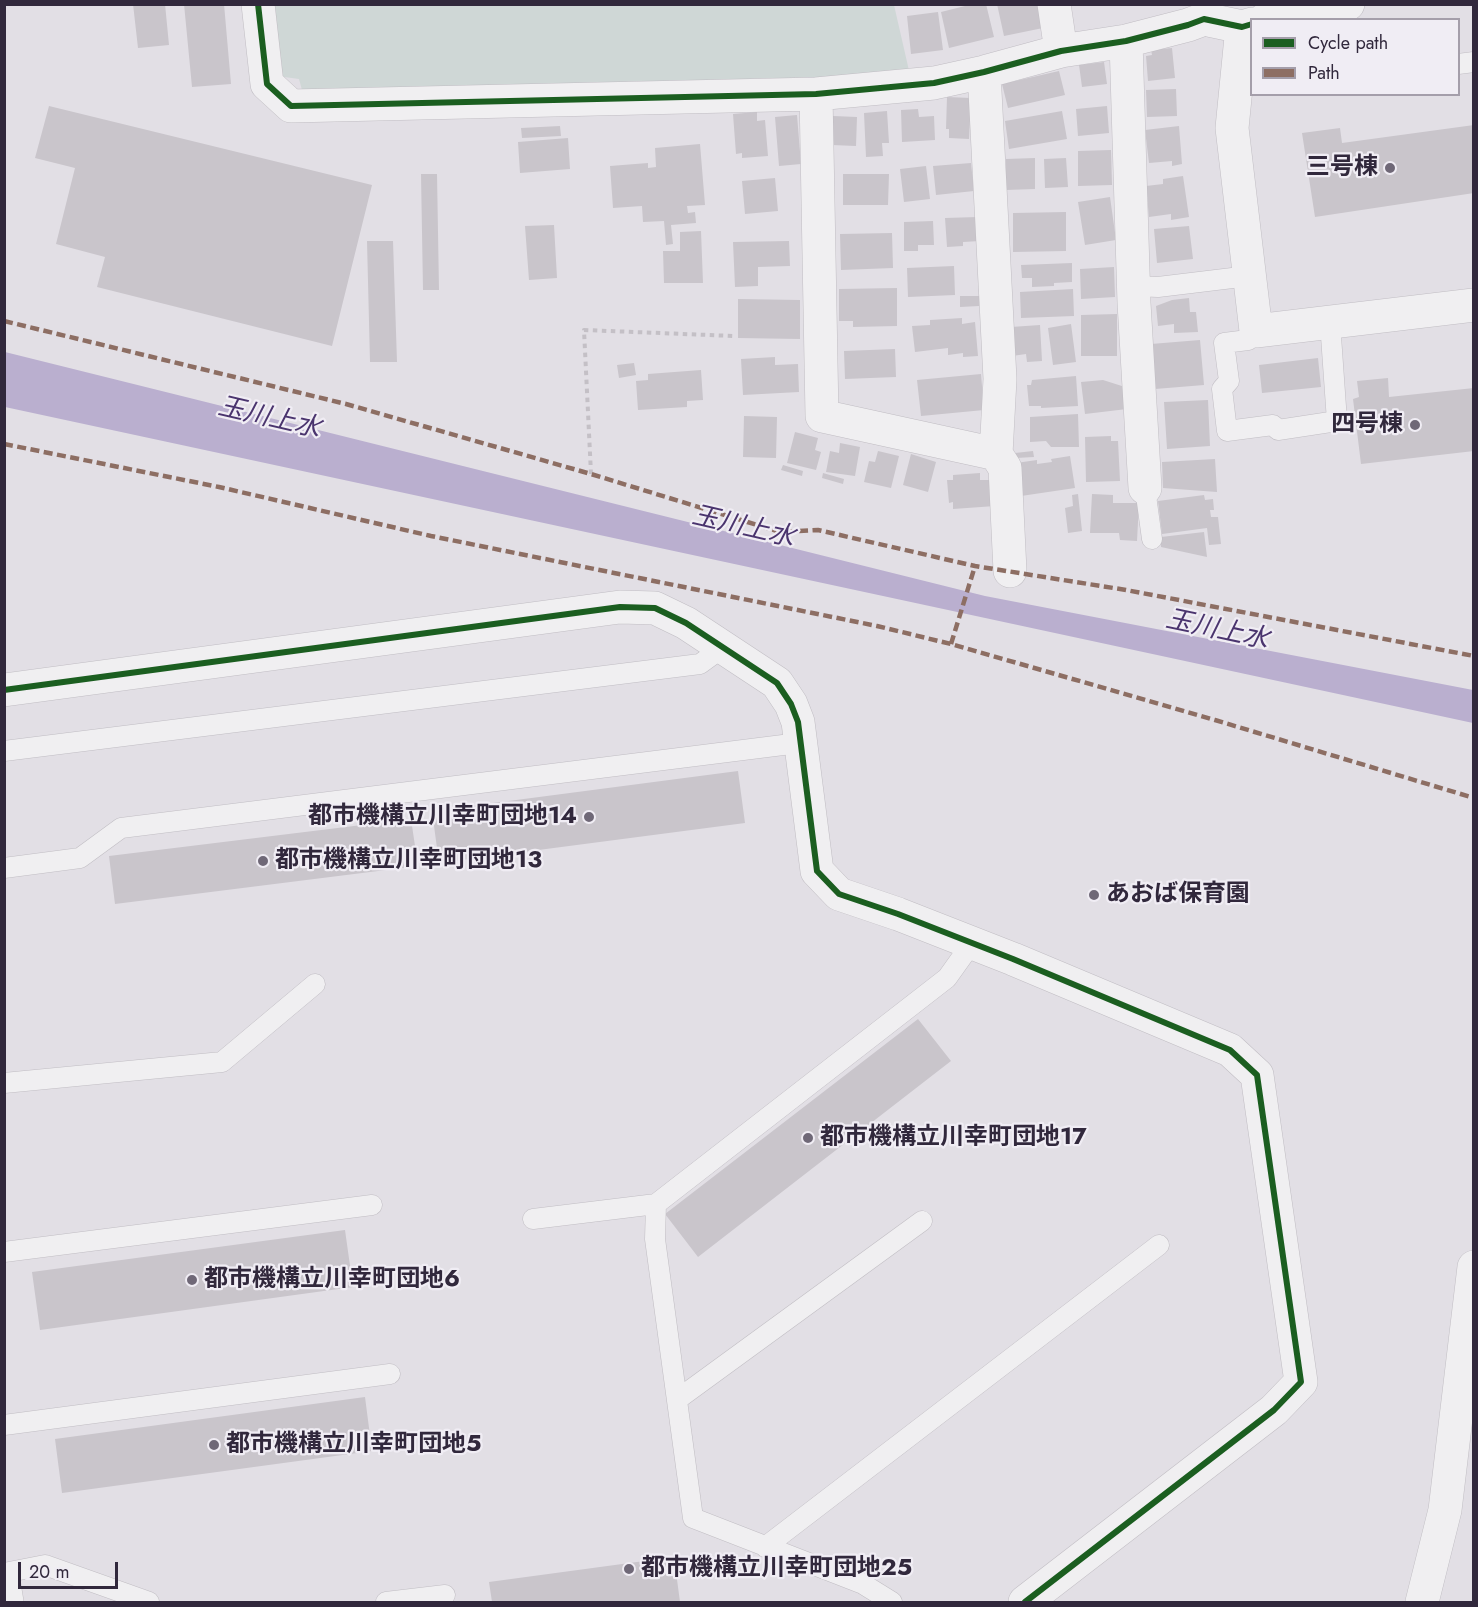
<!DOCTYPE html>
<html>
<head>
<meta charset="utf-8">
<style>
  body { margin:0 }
  #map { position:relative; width:1478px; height:1607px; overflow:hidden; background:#e2dfe5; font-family:Jost,sans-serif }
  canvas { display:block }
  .frame { position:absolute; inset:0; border:6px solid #31283c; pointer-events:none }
  .legend { position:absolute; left:1250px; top:18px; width:210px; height:78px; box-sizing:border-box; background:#f0edf4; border:2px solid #a49eaa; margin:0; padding:8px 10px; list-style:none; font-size:18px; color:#31283c }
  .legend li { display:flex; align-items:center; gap:12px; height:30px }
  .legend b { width:30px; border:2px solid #a49eaa }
  .scale { position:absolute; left:18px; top:1562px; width:100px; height:27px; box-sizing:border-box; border:3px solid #31283c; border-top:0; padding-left:8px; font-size:18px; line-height:21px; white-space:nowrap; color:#31283c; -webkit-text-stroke:4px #f0edf4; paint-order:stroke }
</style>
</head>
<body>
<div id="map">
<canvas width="1478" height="1607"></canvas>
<div class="frame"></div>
<ul class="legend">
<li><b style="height:8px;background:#1b5e20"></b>Cycle path</li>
<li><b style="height:8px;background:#8d6e63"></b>Path</li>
</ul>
<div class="scale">20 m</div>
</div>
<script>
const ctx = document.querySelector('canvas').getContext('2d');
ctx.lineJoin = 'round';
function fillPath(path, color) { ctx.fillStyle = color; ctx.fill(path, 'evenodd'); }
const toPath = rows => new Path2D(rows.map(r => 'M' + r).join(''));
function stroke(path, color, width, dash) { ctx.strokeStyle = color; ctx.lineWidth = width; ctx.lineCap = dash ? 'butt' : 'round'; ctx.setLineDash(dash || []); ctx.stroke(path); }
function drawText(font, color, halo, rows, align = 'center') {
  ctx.font = font + ' Jost,"Noto Sans JP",sans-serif'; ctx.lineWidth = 4.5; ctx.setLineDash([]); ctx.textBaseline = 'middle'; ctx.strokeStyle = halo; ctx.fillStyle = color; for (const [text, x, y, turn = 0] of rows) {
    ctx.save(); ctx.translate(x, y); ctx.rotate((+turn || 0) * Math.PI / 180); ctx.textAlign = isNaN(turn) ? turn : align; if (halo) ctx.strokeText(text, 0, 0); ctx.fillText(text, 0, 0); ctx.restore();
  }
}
fillPath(toPath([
  [270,5,894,5,910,75,302,90,299,79,277,76]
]), '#cfd7d6');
fillPath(toPath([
  [5,352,985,596,1473,690,1473,723,5,407]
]), '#baafcf');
fillPath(toPath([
  [133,4,165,4,169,45,138,48],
  [184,4,224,4,231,84,192,87],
  [973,4,986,4,994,37,949,48,941,12],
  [997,4,1039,4,1043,28,1004,36],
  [938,12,943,50,911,54,907,16],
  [1172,48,1175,78,1148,81,1146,56,1152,55,1151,50],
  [1104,62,1107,84,1082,87,1079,65],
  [1059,71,1065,95,1008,108,1002,84],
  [1176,89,1177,116,1147,117,1146,90],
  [947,97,971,98,969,139,949,138,949,129,946,129],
  [49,106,372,185,332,346,97,287,105,257,56,244,75,168,35,158],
  [1107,106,1109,133,1078,136,1076,109],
  [918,109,919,117,934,116,935,140,902,142,901,110],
  [887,111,889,143,882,143,883,156,866,157,864,113],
  [1062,111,1067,139,1009,149,1005,121],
  [757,112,757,121,765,120,768,156,742,158,742,153,736,154,733,114],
  [797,115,801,164,779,166,775,117],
  [833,116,857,117,856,146,832,145],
  [1474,125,1474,193,1315,217,1302,133,1340,128,1342,143],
  [560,126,561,136,522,138,521,128],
  [1179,126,1182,164,1172,166,1172,161,1149,163,1145,130],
  [568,138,570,169,520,173,518,142],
  [700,144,705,205,687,206,688,213,695,212,696,223,671,225,673,244,666,245,664,221,643,222,642,206,613,208,610,166,648,163,648,168,656,167,655,148],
  [1111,150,1112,185,1078,186,1078,151],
  [1035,158,1035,189,1006,190,1006,159],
  [1066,158,1068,187,1045,188,1044,159],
  [971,163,974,191,936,195,933,166],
  [926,166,930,199,904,202,900,169],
  [421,174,437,174,439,290,423,290],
  [843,174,889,174,888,205,843,205],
  [1183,176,1189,217,1171,220,1171,214,1149,217,1146,186,1163,184,1163,179],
  [775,178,778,211,745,214,742,181],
  [1110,197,1116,240,1085,245,1078,202],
  [1066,212,1066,251,1013,252,1013,213],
  [978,217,980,241,963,242,963,246,947,247,945,218],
  [933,221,934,245,918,245,918,251,904,251,904,222],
  [554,225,557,278,529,280,525,226],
  [1189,226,1193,259,1157,263,1154,229],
  [701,231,703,283,664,283,663,251,680,251,680,232],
  [892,233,893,268,841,270,840,234],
  [367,241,393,241,397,362,370,362],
  [789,241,790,266,758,267,758,286,735,287,733,242],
  [1072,263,1072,282,1054,283,1054,286,1032,287,1032,278,1022,278,1021,265],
  [954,266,955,295,908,297,907,268],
  [1114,267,1115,297,1081,299,1080,269],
  [897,288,897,326,853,327,853,321,839,321,839,289],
  [1073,289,1074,316,1021,318,1020,292],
  [960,296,979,296,979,306,960,307],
  [1189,298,1190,312,1196,312,1198,332,1174,333,1174,324,1158,326,1156,306,1172,300],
  [738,299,800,300,800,339,738,338],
  [1117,314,1117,356,1081,356,1081,315],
  [962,318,962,324,975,322,978,356,963,357,963,353,948,355,948,348,915,352,912,326,930,325,930,320],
  [1071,324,1076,362,1053,365,1048,328],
  [1040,325,1042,361,1027,362,1026,354,1012,356,1011,327],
  [1200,340,1204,385,1155,389,1151,344],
  [895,349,896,377,845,379,844,351],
  [775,357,775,365,798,364,799,392,743,395,741,359],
  [1318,358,1321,387,1262,393,1259,365],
  [634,363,636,375,619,378,617,365],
  [701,370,703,400,687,401,687,407,638,410,636,381,648,380,648,374],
  [981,374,984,410,921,416,917,380],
  [1076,376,1078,406,1041,408,1041,406,1029,406,1027,385,1031,385,1032,380],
  [1388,378,1389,397,1474,388,1474,451,1361,464,1353,399,1359,397,1357,381],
  [1103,380,1125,387,1127,409,1085,414,1081,382],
  [1208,400,1210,446,1167,449,1164,402],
  [1078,414,1079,447,1051,447,1046,441,1030,442,1030,417],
  [744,416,777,417,776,458,743,457],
  [795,432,818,438,815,450,821,452,816,470,787,463],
  [1111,436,1111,441,1118,441,1120,481,1086,482,1085,437],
  [840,443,860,447,855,476,826,472,830,451,839,453],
  [878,451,899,456,891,488,864,482,869,461,875,462],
  [1033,451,1034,457,1016,458,1015,453],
  [911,454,936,462,928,492,903,485],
  [1070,456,1075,488,1021,496,1016,463,1037,460,1037,464,1052,462,1051,459],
  [1215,459,1217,492,1163,488,1162,462],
  [783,465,803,471,802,476,781,470],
  [823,473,844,479,843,484,822,478],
  [980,473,980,480,994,480,995,506,953,509,953,502,949,503,947,480,953,480,953,475],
  [1078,494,1082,531,1068,533,1065,508,1073,506,1072,495],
  [1092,494,1113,495,1113,503,1139,503,1137,541,1120,540,1119,533,1090,533],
  [1204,495,1205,500,1213,499,1214,510,1210,510,1211,517,1218,517,1221,544,1209,545,1207,528,1162,534,1158,501],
  [1204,532,1207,557,1161,547,1161,537],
  [738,771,745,823,439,863,432,811],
  [411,819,418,866,115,904,109,856],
  [918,1019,951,1061,698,1257,665,1214],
  [345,1230,353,1287,40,1330,32,1272],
  [365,1397,372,1451,62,1493,55,1439],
  [674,1557,680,1602,492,1602,489,1582]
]), '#c9c5cb');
const lane = toPath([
  [1458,64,1474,62],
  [1134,286,1158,287,1249,276],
  [1256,329,1248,340,1224,343,1229,381,1222,389,1227,431,1273,425,1278,430,1337,421,1330,322],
  [1145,488,1152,539],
  [4,751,700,664,722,648],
  [4,868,80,858,121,828,799,743],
  [4,1083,222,1062,315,984],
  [533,1219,656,1204],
  [4,1252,372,1205],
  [678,1399,922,1221],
  [4,1425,390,1374],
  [765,1547,1159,1245],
  [4,1573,45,1565,149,1602],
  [386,1602,445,1595],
  [892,1602,863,1584,693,1518,655,1239,656,1204,947,978,972,943]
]);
const street = toPath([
  [258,4,267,84,291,106,816,94,934,83,984,72,1061,51,1126,41,1188,25,1204,19,1242,27,1252,24],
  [1054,4,1061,51],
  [1264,20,1348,4],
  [1242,27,1232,128,1256,331,1474,305],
  [1126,41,1134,303,1145,488],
  [816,94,822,416,996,454,1000,379,984,72],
  [996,454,1005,468,1010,571],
  [4,690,620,607,655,608,686,623,777,683,791,704,798,722,817,871,839,894,898,914,1013,959,1230,1050,1257,1075,1301,1382,1274,1410,1025,1602],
  [4,1584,7,1602],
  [1422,1602,1445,1510,1474,1267]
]);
stroke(lane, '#c0bdc3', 21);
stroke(street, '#c0bdc3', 34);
stroke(toPath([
  [591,474,584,330,734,336]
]), '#c4c0c6', 4, [4.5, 4.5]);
stroke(lane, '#f0eff1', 20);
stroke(street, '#f0eff1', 33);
stroke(toPath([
  [4,321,346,404,591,474,780,532,818,530,975,566,1126,590,1474,656],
  [4,444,219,487,431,536,877,626,951,644,1215,720,1474,798],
  [951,644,975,566]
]), '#8d6e63', 4.5, [9, 4.5]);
stroke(toPath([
  [258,4,267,84,291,106,816,94,934,83,984,72,1061,51,1126,41,1188,25,1204,19,1242,27,1252,24],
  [4,690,620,607,655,608,686,623,777,683,791,704,798,722,817,871,839,894,898,914,1013,959,1230,1050,1257,1075,1301,1382,1274,1410,1025,1602]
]), '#1b5e20', 6);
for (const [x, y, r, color] of [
  [1390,168,6,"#6f6877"],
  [1415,425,6,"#6f6877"],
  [589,817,6,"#6f6877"],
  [263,861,6,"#6f6877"],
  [1094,895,6,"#6f6877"],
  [808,1138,6,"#6f6877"],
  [192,1280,6,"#6f6877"],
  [214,1445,6,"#6f6877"],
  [629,1569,6,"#6f6877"]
]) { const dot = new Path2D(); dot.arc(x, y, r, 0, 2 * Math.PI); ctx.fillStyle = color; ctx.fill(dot); stroke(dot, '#f0edf4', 2); }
drawText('bold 24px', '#31283c', '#f0edf4', [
  ["三号棟",1378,168,"right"],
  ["四号棟",1403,425,"right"],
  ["都市機構立川幸町団地14",577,817,"right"],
  ["都市機構立川幸町団地13",275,861],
  ["あおば保育園",1106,895],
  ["都市機構立川幸町団地17",820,1138],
  ["都市機構立川幸町団地6",204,1280],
  ["都市機構立川幸町団地5",226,1445],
  ["都市機構立川幸町団地25",641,1569]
], 'left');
drawText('italic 26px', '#4a346e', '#f0edf4', [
  ["玉川上水",269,419,13],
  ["玉川上水",743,528,13],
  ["玉川上水",1217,631,12]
]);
</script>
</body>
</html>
